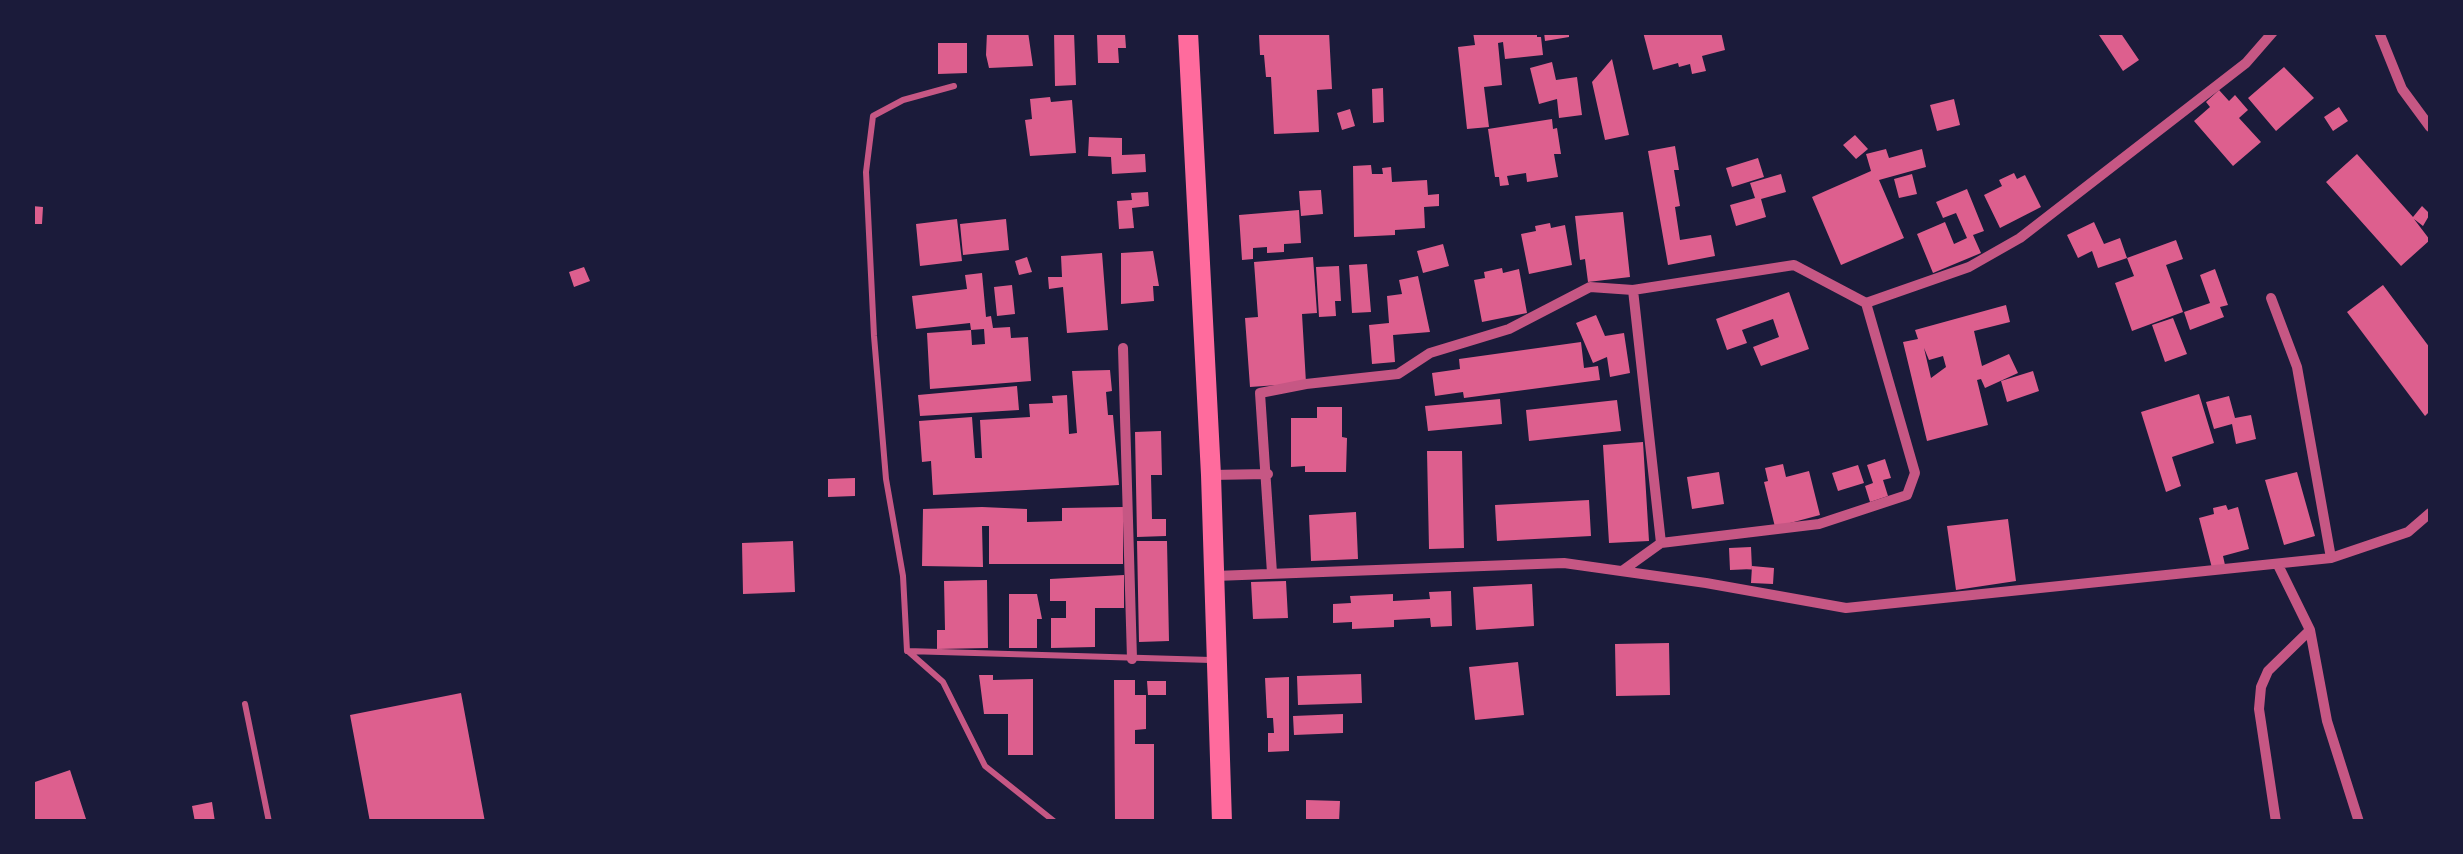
<!DOCTYPE html>
<html>
<head>
<meta charset="utf-8">
<style>
  body { margin:0 }
  #map { position:relative; width:2463px; height:854px; overflow:hidden; background:#1b1b3a; font-family:Quicksand,sans-serif }
  canvas { display:block }
  .frame { position:absolute; inset:0; border:35px solid #1b1b3a; pointer-events:none }
</style>
</head>
<body>
<div id="map">
<canvas width="2463" height="854"></canvas>
<div class="frame"></div>
</div>
<script>
const ctx = document.querySelector('canvas').getContext('2d');
ctx.lineJoin = 'round';
function fillPath(path, color) { ctx.fillStyle = color; ctx.fill(path, 'evenodd'); }
const toPath = rows => new Path2D(rows.map(r => 'M' + r).join(''));
function stroke(path, color, width, dash) { ctx.strokeStyle = color; ctx.lineWidth = width; ctx.lineCap = dash ? 'butt' : 'round'; ctx.setLineDash(dash || []); ctx.stroke(path); }
fillPath(toPath([
  [987,32,1028,32,1033,66,989,68,986,55],
  [1054,32,1074,32,1076,85,1055,86],
  [1266,32,1329,32,1332,89,1317,90,1319,132,1274,134,1271,77,1266,77,1264,55,1260,55,1259,35],
  [1473,32,1537,32,1537,37,1541,37,1543,55,1505,59,1503,42,1498,43,1502,85,1484,87,1489,127,1467,129,1458,47,1475,45],
  [1544,32,1569,32,1569,37,1545,41],
  [1643,32,1721,32,1725,50,1702,56,1706,71,1692,74,1690,64,1679,67,1678,63,1653,70],
  [2097,32,2120,32,2139,60,2123,71],
  [1125,34,1126,48,1118,48,1119,63,1098,63,1097,35],
  [938,43,967,43,967,73,938,74],
  [1612,59,1629,135,1605,140,1592,82],
  [1552,62,1556,80,1577,77,1582,115,1559,118,1557,99,1539,104,1530,68],
  [2284,67,2314,98,2276,131,2248,98],
  [1383,88,1384,122,1373,123,1372,89],
  [2219,90,2229,101,2235,95,2248,110,2239,118,2261,142,2233,166,2194,121,2210,107,2206,102],
  [1050,97,1051,102,1072,100,1076,153,1030,156,1025,120,1032,119,1030,99],
  [1954,99,1960,125,1937,131,1930,105],
  [2339,107,2348,121,2333,131,2324,117],
  [1350,109,1355,126,1342,130,1337,113],
  [1552,119,1553,129,1557,128,1561,154,1554,154,1558,177,1527,182,1526,173,1507,176,1509,185,1500,186,1499,177,1495,177,1488,129],
  [1855,135,1868,149,1856,159,1843,145],
  [1089,137,1122,138,1122,155,1145,154,1146,172,1112,174,1111,157,1088,156],
  [1675,146,1679,170,1674,170,1680,206,1675,207,1680,240,1711,235,1715,256,1668,265,1648,151],
  [1886,149,1889,158,1922,149,1926,167,1879,180,1904,238,1841,265,1812,197,1871,171,1866,154],
  [2357,154,2413,217,2422,206,2430,214,2423,226,2414,219,2430,240,2401,266,2326,182],
  [1758,158,1764,177,1732,187,1726,168],
  [1371,165,1372,174,1383,174,1382,168,1391,167,1392,182,1427,180,1428,195,1439,194,1439,206,1424,207,1425,228,1395,230,1395,235,1354,237,1353,166],
  [2014,173,2017,179,2025,175,2041,207,2000,228,1984,195,2002,186,1999,180],
  [1781,174,1786,192,1761,199,1766,217,1736,226,1730,205,1755,198,1750,183],
  [1912,174,1917,194,1899,198,1894,179],
  [1967,189,1984,231,1973,235,1981,253,1933,273,1917,234,1945,222,1954,244,1967,238,1956,213,1943,218,1936,202],
  [1321,190,1323,214,1301,216,1299,191],
  [1148,192,1149,206,1132,208,1134,228,1119,229,1117,201,1132,200,1131,193],
  [32,206,43,207,42,224,32,224],
  [1299,210,1301,243,1284,244,1284,252,1267,253,1267,247,1253,248,1253,259,1242,260,1239,215],
  [1623,212,1630,277,1588,282,1585,259,1580,260,1575,216],
  [957,219,962,261,920,266,916,224],
  [1006,219,1009,250,963,255,960,224],
  [2094,222,2104,244,2120,238,2127,258,2098,268,2092,251,2078,258,2067,235],
  [1550,223,1551,228,1565,225,1572,265,1529,274,1521,234,1536,231,1535,226],
  [2176,240,2183,259,2166,265,2183,312,2132,331,2115,283,2134,276,2127,258],
  [1443,244,1449,266,1423,273,1417,251],
  [1153,251,1159,286,1153,286,1154,301,1121,304,1121,253],
  [1102,253,1108,330,1067,333,1063,287,1049,289,1048,277,1062,277,1061,256],
  [1027,257,1032,272,1019,275,1015,261],
  [1313,257,1317,313,1302,314,1306,383,1250,387,1245,318,1258,317,1254,262],
  [1367,264,1371,312,1352,313,1349,265],
  [1339,266,1341,301,1335,301,1336,316,1319,317,1316,267],
  [584,267,590,281,574,287,569,272],
  [1502,268,1503,273,1519,269,1527,313,1482,322,1474,280,1485,278,1484,272],
  [2215,269,2228,305,2220,307,2224,317,2190,330,2184,312,2210,303,2200,275],
  [982,273,986,317,991,316,993,328,1010,327,1011,338,1028,337,1031,381,930,389,927,333,971,330,970,323,916,329,912,296,967,289,965,275],
  [984,329,985,344,972,345,971,330],
  [1418,276,1430,332,1393,335,1395,362,1372,364,1369,325,1389,323,1387,296,1402,294,1399,280],
  [1012,285,1015,314,997,316,994,287],
  [2383,285,2430,348,2430,411,2425,416,2347,312],
  [1789,292,1809,349,1761,366,1753,347,1779,337,1773,319,1742,330,1747,343,1727,350,1716,319],
  [2006,305,2010,322,1974,331,1982,366,2009,354,2018,373,1985,388,1981,379,1977,380,1988,425,1927,441,1903,342,1918,339,1915,330],
  [1924,348,1929,360,1943,356,1946,367,1931,378],
  [1596,315,1605,336,1624,333,1630,373,1610,377,1607,357,1593,363,1576,323],
  [2173,318,2187,354,2165,362,2152,325],
  [1581,342,1584,368,1598,366,1600,380,1464,398,1463,392,1435,396,1432,373,1460,369,1459,359],
  [1110,370,1112,391,1106,392,1108,415,1113,415,1119,485,933,495,931,461,922,462,919,421,972,417,975,458,982,458,980,420,1030,417,1029,404,1053,403,1052,396,1067,395,1069,434,1077,433,1072,371],
  [2033,371,2039,391,2007,402,2001,381],
  [1017,386,1019,410,920,416,918,395],
  [2199,394,2214,443,2172,457,2181,486,2166,492,2141,412],
  [2229,396,2235,418,2251,415,2256,439,2236,444,2232,424,2214,429,2206,402],
  [1500,399,1502,424,1428,431,1425,406],
  [1617,400,1621,431,1529,441,1526,410],
  [1317,407,1342,407,1342,437,1347,438,1346,472,1305,472,1305,466,1291,467,1291,418,1317,418],
  [1161,431,1162,475,1151,475,1152,519,1166,519,1166,536,1137,537,1135,432],
  [1643,442,1649,541,1609,543,1603,445],
  [1427,451,1462,451,1464,548,1429,549],
  [1885,459,1891,478,1883,480,1888,496,1870,502,1865,486,1873,483,1867,465],
  [1783,464,1786,477,1809,471,1820,515,1775,527,1764,482,1768,481,1765,468],
  [1858,465,1864,483,1838,491,1832,473],
  [1719,472,1724,504,1692,509,1687,477],
  [2297,472,2315,536,2284,545,2265,480],
  [855,478,855,496,828,497,828,479],
  [1589,500,1591,536,1497,541,1495,505],
  [2226,505,2228,510,2238,507,2249,549,2223,556,2225,565,2212,568,2199,518,2214,514,2213,508],
  [982,507,1027,509,1027,522,1062,521,1062,508,1123,507,1123,564,989,564,989,526,982,526,983,567,922,566,923,509],
  [1356,512,1358,559,1311,561,1309,515],
  [2008,519,2016,581,1956,590,1947,526],
  [793,541,795,592,743,594,742,543],
  [1137,541,1167,541,1169,641,1139,642],
  [1751,547,1752,569,1730,570,1729,548],
  [1752,566,1774,568,1773,584,1751,583],
  [1124,575,1124,608,1095,608,1095,647,1051,648,1051,618,1066,618,1066,601,1050,601,1050,579],
  [987,580,988,648,937,649,937,630,945,630,944,581],
  [1286,581,1288,618,1253,619,1251,582],
  [1532,584,1534,626,1476,630,1473,587],
  [1451,591,1452,626,1431,627,1430,618,1394,620,1394,627,1352,629,1352,622,1333,623,1333,604,1351,603,1350,596,1393,594,1393,601,1430,599,1429,592],
  [1009,594,1037,594,1042,619,1037,619,1037,648,1009,648],
  [1669,643,1670,695,1616,696,1615,644],
  [1518,662,1524,715,1475,720,1469,667],
  [1361,674,1362,703,1298,705,1297,676],
  [979,675,993,675,993,680,1033,679,1033,755,1008,755,1008,714,984,714],
  [1289,677,1289,751,1268,752,1268,733,1274,733,1273,718,1267,718,1265,678],
  [1114,680,1135,680,1135,695,1146,695,1146,729,1135,730,1135,744,1154,744,1154,820,1115,821],
  [1147,681,1166,681,1166,695,1148,695],
  [461,693,485,822,370,822,350,715],
  [1343,714,1343,733,1294,735,1293,716],
  [70,770,87,822,32,822,32,783],
  [1306,800,1340,801,1339,822,1306,819],
  [212,802,215,822,195,822,192,806]
]), '#dd5f8e');
stroke(toPath([
  [954,86,903,100,873,116,866,172,874,336,886,479,903,576,907,651,1211,660],
  [909,652,943,682,985,766,1055,822],
  [245,704,269,822]
]), '#c65784', 6);
stroke(toPath([
  [2379,32,2402,89,2430,127],
  [2271,298,2297,367,2331,558],
  [1123,348,1132,659],
  [1211,475,1268,474],
  [1661,543,1819,524,1907,495,1915,473,1866,303],
  [1622,571,1661,543,1633,290],
  [1272,573,1260,393,1306,384,1398,374,1430,353,1509,329,1590,287,1633,290,1794,265,1866,303,1969,267,2020,238,2246,63,2273,32],
  [1215,576,1564,563,1706,583,1846,608,2331,558,2408,532,2430,513],
  [2310,630,2327,721,2359,822],
  [2276,822,2259,709,2261,687,2268,671,2310,630,2278,565]
]), '#c65784', 10);
stroke(toPath([
  [1188,32,1211,475,1222,822]
]), '#ff6b9d', 20);
</script>
</body>
</html>
